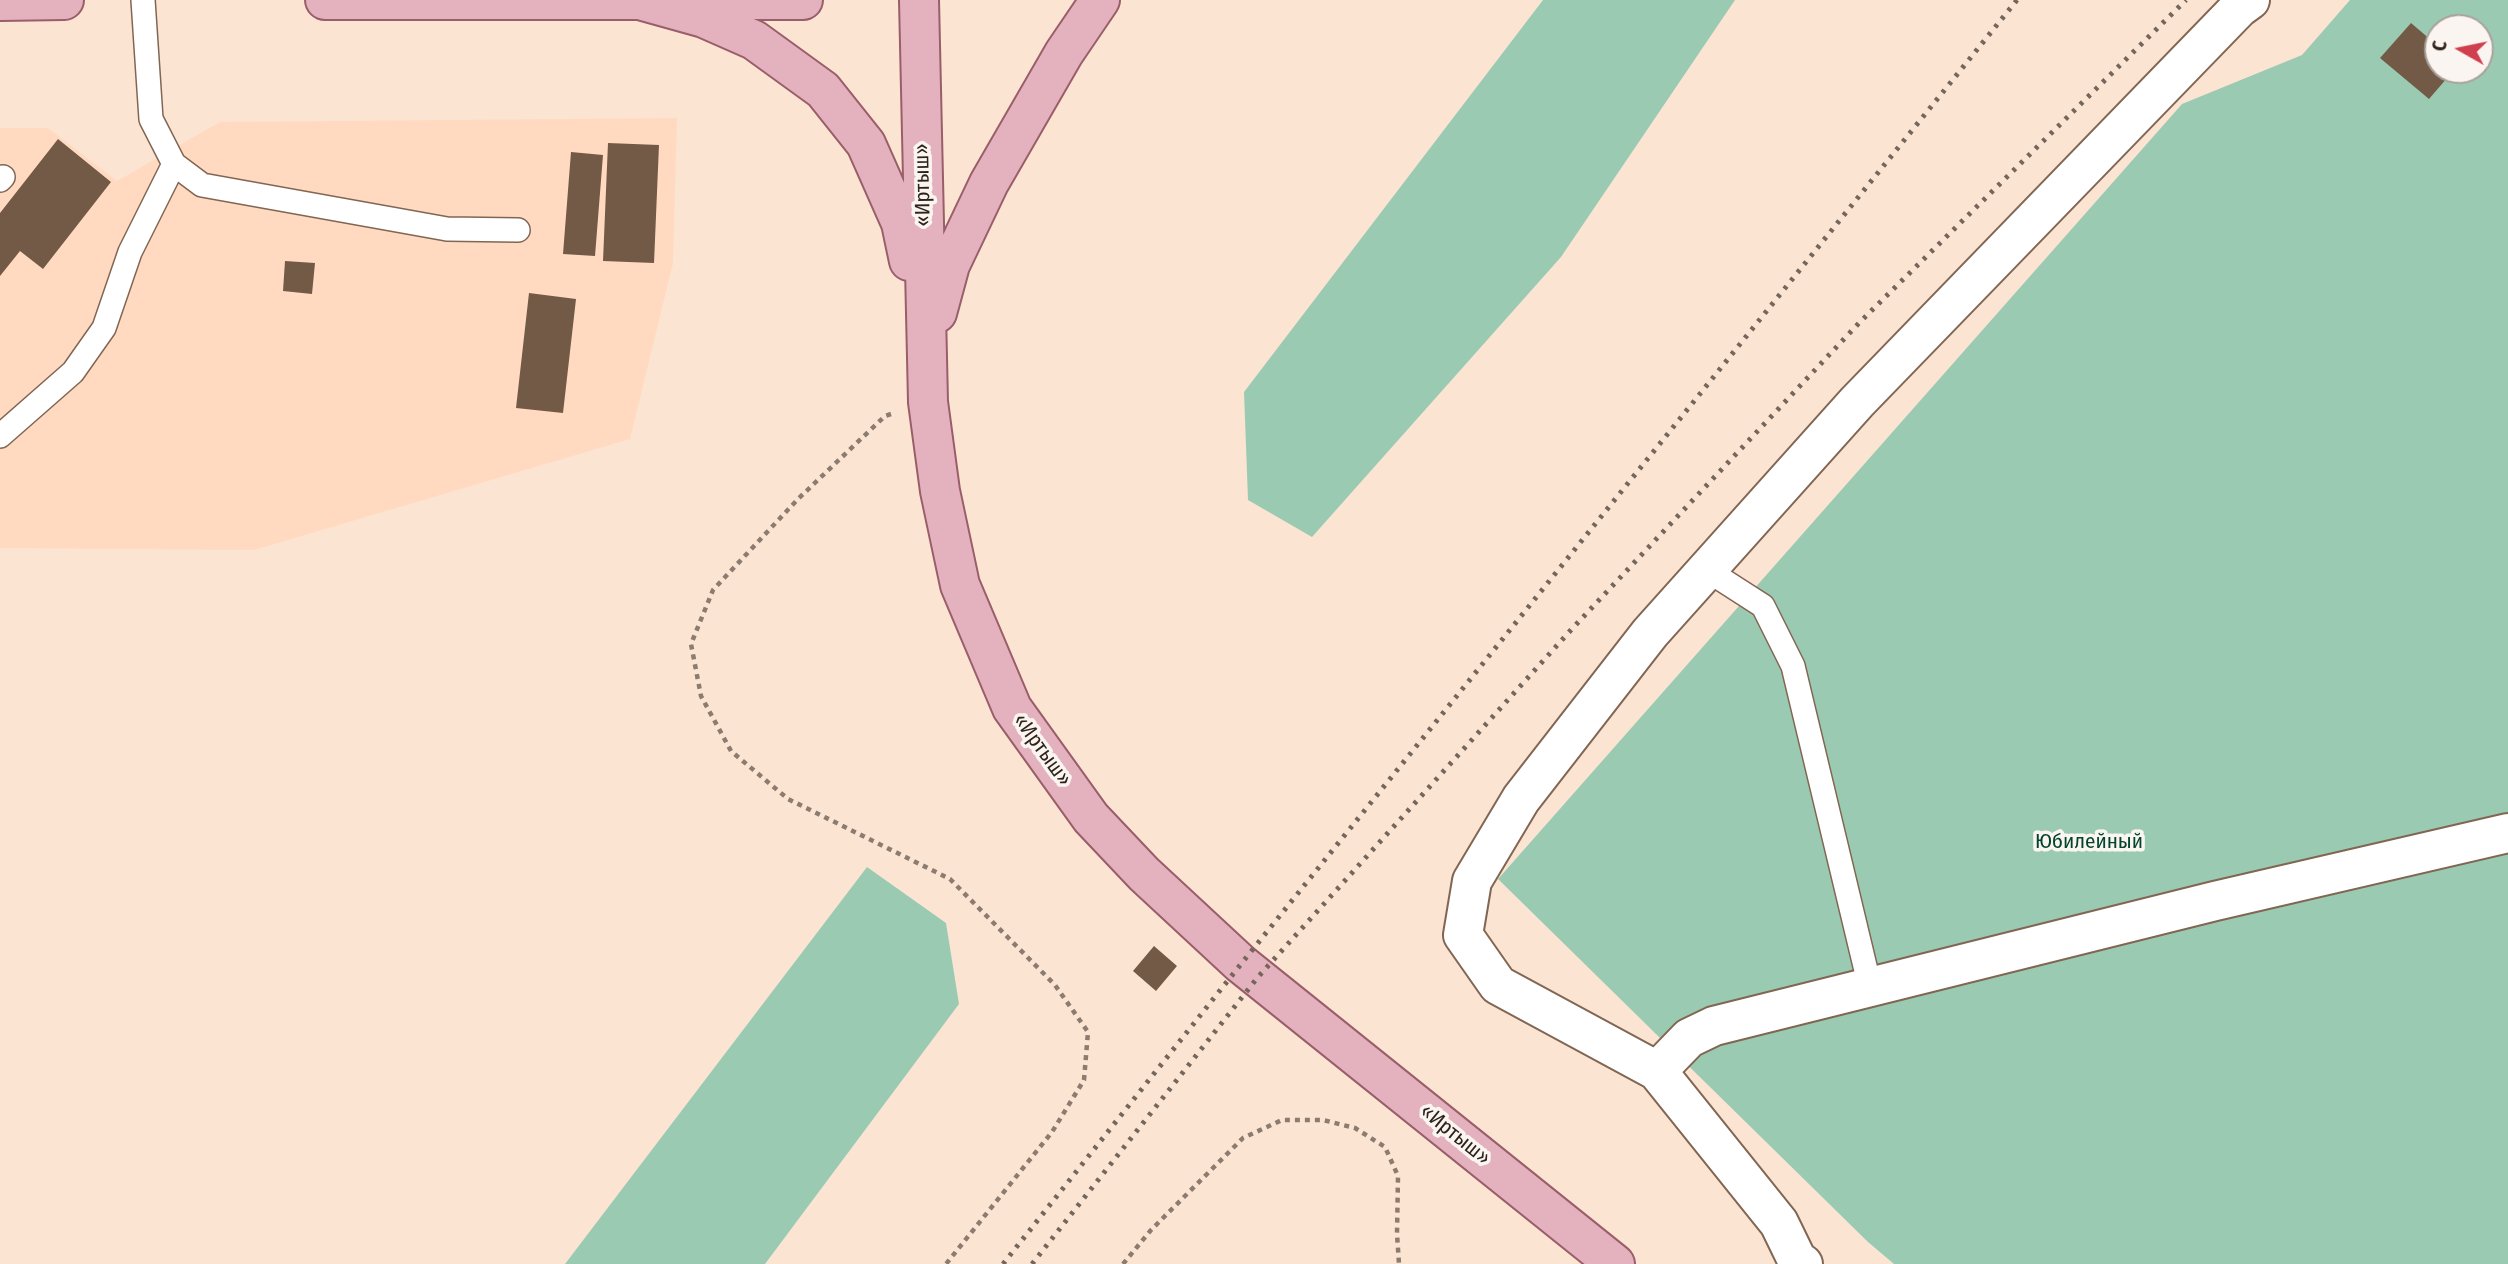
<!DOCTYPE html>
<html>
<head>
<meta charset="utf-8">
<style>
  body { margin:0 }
  #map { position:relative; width:2508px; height:1264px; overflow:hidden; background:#fce4d3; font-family:"Fira Sans Condensed",sans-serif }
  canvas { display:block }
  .north { position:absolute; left:2424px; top:14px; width:70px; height:70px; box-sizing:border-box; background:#fbf5f1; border:2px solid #a9a19b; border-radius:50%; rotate:279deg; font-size:19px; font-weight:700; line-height:28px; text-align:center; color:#2e231b }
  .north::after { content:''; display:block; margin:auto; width:24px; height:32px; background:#cf3f4e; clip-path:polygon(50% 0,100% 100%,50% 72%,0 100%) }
</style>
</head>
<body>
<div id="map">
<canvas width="2508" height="1264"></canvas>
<div class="north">С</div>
</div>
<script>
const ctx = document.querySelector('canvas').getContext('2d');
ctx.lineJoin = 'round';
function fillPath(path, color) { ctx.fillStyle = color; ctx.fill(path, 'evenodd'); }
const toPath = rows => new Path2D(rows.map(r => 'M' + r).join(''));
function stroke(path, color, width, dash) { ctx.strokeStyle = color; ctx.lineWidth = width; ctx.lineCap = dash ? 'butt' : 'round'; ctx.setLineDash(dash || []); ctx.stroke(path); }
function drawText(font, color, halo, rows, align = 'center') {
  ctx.font = font + ' "Fira Sans Condensed",sans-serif'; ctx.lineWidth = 7; ctx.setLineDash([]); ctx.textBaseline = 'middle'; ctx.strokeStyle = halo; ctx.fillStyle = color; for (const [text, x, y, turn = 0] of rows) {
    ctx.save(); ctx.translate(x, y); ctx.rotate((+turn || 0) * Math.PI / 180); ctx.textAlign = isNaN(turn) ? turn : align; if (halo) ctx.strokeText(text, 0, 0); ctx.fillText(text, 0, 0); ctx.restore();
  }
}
fillPath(toPath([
  [677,118,673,263,630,439,254,550,0,548,0,128,48,128,117,181,220,122]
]), '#ffdac0');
fillPath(toPath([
  [1543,0,1735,0,1561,257,1312,537,1248,500,1244,392],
  [2350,0,2508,0,2508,1264,1894,1264,1868,1242,1498,879,2182,104,2302,55],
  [2438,28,2480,28,2480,70,2438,70],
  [867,867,946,923,959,1004,765,1264,565,1264]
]), '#9acbb2');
fillPath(toPath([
  [2411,23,2438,46,2438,70,2454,70,2429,99,2380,58],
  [58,139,111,182,43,269,20,251,0,276,0,213],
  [608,143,659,145,654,263,603,261],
  [571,152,603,155,595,256,563,254],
  [285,261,315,263,312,294,283,291],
  [529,293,576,299,563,413,516,408],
  [1154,946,1177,966,1156,991,1133,971]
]), '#735a47');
const lane = toPath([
  [143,0,151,119,174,164,202,185,447,229,518,230],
  [0,180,3,177],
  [0,436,73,372,104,328,130,252,174,164],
  [1707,570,1763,606,1793,666,1870,987]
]);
const street = toPath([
  [1657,1071,1689,1038,1714,1026,2215,901,2508,833],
  [1803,1264,1798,1262,1779,1223,1657,1071,1498,985,1463,935,1472,881,1521,799,1650,633,1857,402,2239,8,2250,0]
]);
const primary = toPath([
  [325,0,803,0],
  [919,0,928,402,940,491,960,585,1012,708,1091,818,1144,874,1241,964,1615,1264],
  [0,1,64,0],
  [643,1,704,18,754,40,823,90,866,144,901,223,909,261],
  [937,313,950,265,989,183,1064,53,1100,0]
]);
stroke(lane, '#806653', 26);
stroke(street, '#806653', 42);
stroke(primary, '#995e69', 42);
stroke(toPath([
  [891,414,885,416,798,499,713,590,691,644,701,696,731,751,788,799,950,879,1055,985,1088,1032,1084,1080,1052,1132,946,1264],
  [1123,1264,1151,1230,1243,1138,1282,1120,1323,1120,1355,1128,1385,1147,1398,1176,1397,1234,1399,1264]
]), '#8c7b6f', 4.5, [5, 5]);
stroke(lane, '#fff', 23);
stroke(street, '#fff', 38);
stroke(primary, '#e4b2be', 38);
stroke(toPath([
  [1003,1264,1241,964,2017,0],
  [1032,1264,1258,977,1570,631,1859,323,2186,0]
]), '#75665b', 5, [3.5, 7]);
drawText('21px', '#2e231b', '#fbf5f1', [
  ["«Иртыш»",923,185,-91],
  ["«Иртыш»",1042,750,54],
  ["«Иртыш»",1455,1135,39]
]);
drawText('21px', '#02452e', '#fbf5f1', [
  ["Юбилейный",2089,842]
]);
</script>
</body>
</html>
